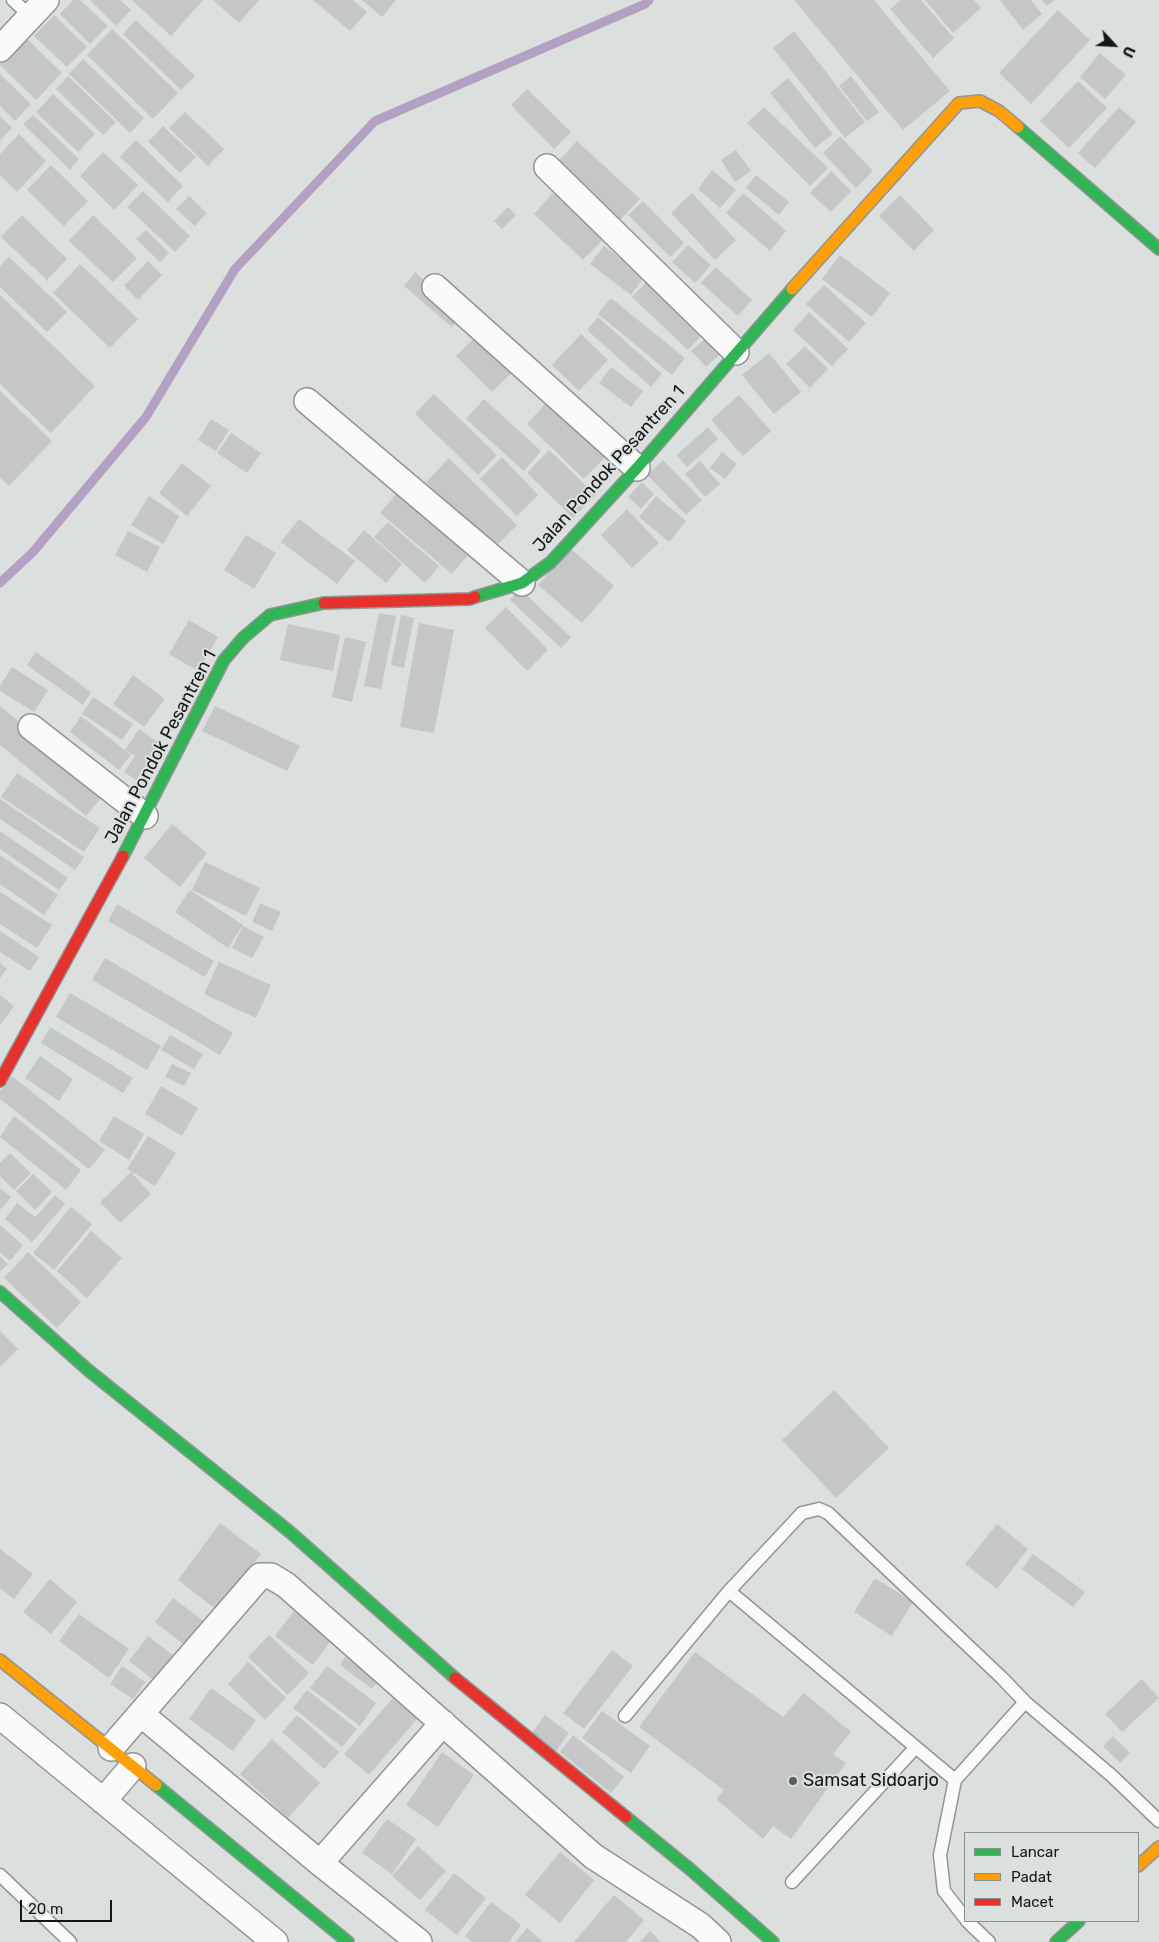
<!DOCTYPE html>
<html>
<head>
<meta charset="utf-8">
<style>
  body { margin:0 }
  #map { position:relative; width:1159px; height:1942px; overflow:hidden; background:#dbdfdd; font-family:Rubik,sans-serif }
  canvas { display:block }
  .legend { position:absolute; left:964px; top:1832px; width:175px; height:90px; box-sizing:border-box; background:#dae0dd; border:1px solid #8b908d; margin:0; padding:6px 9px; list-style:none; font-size:15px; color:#151716 }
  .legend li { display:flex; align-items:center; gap:10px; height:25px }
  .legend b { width:25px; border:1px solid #8b908d }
  .north { position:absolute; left:1089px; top:20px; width:50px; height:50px; -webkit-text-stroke:4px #dae0dd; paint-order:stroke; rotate:115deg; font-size:14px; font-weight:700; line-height:20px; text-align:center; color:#151716 }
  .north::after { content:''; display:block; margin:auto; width:18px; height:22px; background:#151716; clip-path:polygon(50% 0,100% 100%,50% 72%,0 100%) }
  .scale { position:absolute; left:20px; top:1900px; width:92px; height:22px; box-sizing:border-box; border:2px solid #151716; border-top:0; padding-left:6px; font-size:15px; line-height:18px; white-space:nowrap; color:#151716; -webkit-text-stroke:4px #dae0dd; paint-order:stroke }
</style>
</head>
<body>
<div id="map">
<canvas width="1159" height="1942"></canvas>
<ul class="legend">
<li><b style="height:6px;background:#30b455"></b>Lancar</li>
<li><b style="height:6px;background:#ff9f0a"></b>Padat</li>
<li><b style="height:6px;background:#e5322d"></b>Macet</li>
</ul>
<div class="north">U</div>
<div class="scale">20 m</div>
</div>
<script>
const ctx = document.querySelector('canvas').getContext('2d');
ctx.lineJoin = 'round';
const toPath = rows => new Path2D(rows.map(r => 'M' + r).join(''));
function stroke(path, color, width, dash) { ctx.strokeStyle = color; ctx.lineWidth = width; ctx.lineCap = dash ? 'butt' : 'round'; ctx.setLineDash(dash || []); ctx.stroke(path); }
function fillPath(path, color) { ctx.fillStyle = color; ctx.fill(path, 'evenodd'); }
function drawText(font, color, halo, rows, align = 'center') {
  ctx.font = font + ' Rubik,sans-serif'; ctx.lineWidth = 4; ctx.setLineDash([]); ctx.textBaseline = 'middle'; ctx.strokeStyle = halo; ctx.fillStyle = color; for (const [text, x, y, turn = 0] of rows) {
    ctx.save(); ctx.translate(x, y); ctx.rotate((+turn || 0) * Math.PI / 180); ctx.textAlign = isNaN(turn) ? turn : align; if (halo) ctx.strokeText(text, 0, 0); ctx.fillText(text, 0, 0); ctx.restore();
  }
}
stroke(toPath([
  [0,583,33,552,146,417,235,269,375,121,645,4,649,0]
]), '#b2a1c2', 9);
fillPath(toPath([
  [73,0,80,0,108,26,90,44,60,14],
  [90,0,120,0,131,10,116,26],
  [132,0,203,0,171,36],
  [213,0,259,0,239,23],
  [313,0,353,0,367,12,350,31],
  [362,0,396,0,382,17],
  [794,0,874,0,950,91,903,130],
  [901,0,921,0,954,38,933,58,890,9],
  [925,0,974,0,981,8,953,33],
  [1000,0,1031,0,1042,14,1023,30],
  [1042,0,1055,0,1046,6],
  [1058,10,1090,40,1031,104,999,73],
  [54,15,87,47,67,67,34,36],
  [136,20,195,76,181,90,123,34],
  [112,29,178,93,153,119,87,55],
  [794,31,865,122,845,138,773,48],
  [26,38,62,73,36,100,0,65],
  [1100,53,1126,75,1105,99,1080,77],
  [83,59,144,118,130,133,69,74],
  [0,74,31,104,15,121,0,106],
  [68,76,116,122,103,135,56,89],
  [851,76,879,112,867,121,839,86],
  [788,78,833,134,815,148,770,93],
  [1078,81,1107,108,1069,148,1040,121],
  [527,89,571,132,554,149,511,105],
  [53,94,95,134,78,152,36,112],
  [764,107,828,168,810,186,747,123],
  [1119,107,1136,122,1095,168,1078,153],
  [185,112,224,149,208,166,169,128],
  [33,115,79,159,70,170,23,124],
  [0,116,12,128,0,141],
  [163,126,196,157,180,173,148,142],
  [19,134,46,161,17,192,0,175,0,154],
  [840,136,873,171,856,188,823,153],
  [136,140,183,186,168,202,120,157],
  [577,141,640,199,617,223,555,165],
  [736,150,751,171,735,182,721,160],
  [103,152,138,185,114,210,80,176],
  [51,165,88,201,64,226,27,190],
  [712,170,736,190,720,208,698,189],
  [831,171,851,191,831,212,810,193],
  [756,175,789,202,779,215,746,188],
  [143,191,190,236,175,252,127,207],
  [553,193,603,240,583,260,534,214],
  [692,193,736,240,715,260,671,213],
  [743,193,786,231,770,251,726,213],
  [900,195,934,230,914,251,879,216],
  [189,196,207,213,195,226,176,209],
  [643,201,684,243,670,257,628,215],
  [508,207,516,215,502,229,494,221],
  [22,215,67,259,47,280,1,237],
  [93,215,137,258,113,282,69,241],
  [146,230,169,253,160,262,136,239],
  [688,245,711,265,695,283,672,262],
  [604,246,644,277,631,295,590,264],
  [840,255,890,293,872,317,822,279],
  [9,257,67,312,47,332,0,287,0,266],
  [148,261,162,275,138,300,124,286],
  [80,264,138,319,110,348,53,293],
  [716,267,752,300,738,316,701,283],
  [415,272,463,314,452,327,404,286],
  [647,281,703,334,688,350,632,297],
  [824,285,866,323,849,342,806,304],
  [0,295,95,386,51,433,0,384],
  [611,298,685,358,672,375,598,314],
  [809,312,848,349,832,366,793,330],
  [598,317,662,374,651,387,587,330],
  [482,331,517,368,492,392,456,356],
  [581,334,608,360,579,391,552,365],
  [705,339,719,355,706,367,691,351],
  [805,346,828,369,810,388,786,364],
  [769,353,801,392,774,414,742,375],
  [611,367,643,391,631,407,599,383],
  [0,391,52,441,9,486,0,477],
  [434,394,497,455,478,475,415,414],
  [739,395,771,431,743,456,711,420],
  [484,399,541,451,524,471,466,419],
  [550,399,608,454,584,479,527,424],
  [211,419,229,430,216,451,198,440],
  [708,427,718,439,687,467,677,455],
  [231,433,261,453,247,473,217,453],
  [549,450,596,495,573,518,527,473],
  [722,452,737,464,725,479,710,468],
  [502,457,538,495,517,516,480,479],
  [449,458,517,525,493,549,426,482],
  [663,460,702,500,686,515,647,475],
  [700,461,720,484,705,497,685,474],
  [182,463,211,486,187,516,159,493],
  [642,482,654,494,641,509,628,497],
  [397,493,469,554,452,574,380,513],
  [149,496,179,516,163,544,131,525],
  [656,496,686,521,669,542,639,517],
  [627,509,659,543,632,568,601,535],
  [299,519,355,561,337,584,281,542],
  [388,522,439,566,425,583,374,537],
  [364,530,402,564,386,583,347,550],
  [128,531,160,547,147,572,115,555],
  [246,535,276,553,254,589,224,570],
  [570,548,614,586,582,623,538,585],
  [520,589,571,637,561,648,510,600],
  [506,607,548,650,527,671,485,628],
  [379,613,396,616,381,689,364,686],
  [401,615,414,618,404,668,391,665],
  [189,620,218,637,198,671,169,654],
  [419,623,454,630,434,733,400,727],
  [288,624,340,635,333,671,280,660],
  [345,637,366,642,352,702,332,697],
  [36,652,91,692,83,705,27,665],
  [12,667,48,690,34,712,0,691,0,686],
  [133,675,165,699,144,727,113,704],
  [93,697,133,724,122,740,82,714],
  [0,706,105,793,86,816,0,745],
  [215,706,300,746,287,771,202,731],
  [81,716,131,755,119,770,70,732],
  [139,729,167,748,154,769,147,764,136,780,124,772,135,756,125,750],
  [17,773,100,828,84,852,1,797],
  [0,799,84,857,75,870,0,819],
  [172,824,207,853,180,887,144,858],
  [0,831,68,878,59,890,0,849],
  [0,855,58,895,44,915,0,884],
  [205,862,260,888,246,916,192,890],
  [190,890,243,925,228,948,175,912],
  [0,892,52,925,37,948,0,924],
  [260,903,281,912,272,931,252,922],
  [117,904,214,961,205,977,108,921],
  [243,926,264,937,252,958,232,948],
  [0,931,39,957,30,971,0,952],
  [105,958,233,1033,220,1055,92,980],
  [219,962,271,985,256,1018,204,994],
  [0,963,7,969,0,978],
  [70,993,161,1046,147,1070,56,1017],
  [0,995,14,1006,0,1025],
  [50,1027,133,1078,123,1093,41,1043],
  [170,1035,203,1054,194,1069,161,1050],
  [40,1056,73,1079,59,1101,25,1078],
  [172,1064,191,1073,184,1086,165,1077],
  [12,1076,105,1150,89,1169,0,1099,0,1091],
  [161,1086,198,1108,182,1136,145,1114],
  [14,1116,81,1170,66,1190,0,1137],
  [114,1116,144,1134,129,1160,99,1141],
  [148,1136,176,1153,155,1186,127,1169],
  [10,1153,31,1173,14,1190,0,1176,0,1163],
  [131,1172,151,1194,120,1223,100,1202],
  [33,1174,52,1192,35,1210,16,1191],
  [0,1188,11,1197,0,1210],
  [55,1195,65,1204,32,1242,5,1219,17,1203,35,1217,28,1225],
  [71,1207,92,1224,54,1270,33,1253],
  [0,1225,23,1245,10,1261,0,1252],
  [91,1231,122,1258,87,1298,57,1271],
  [28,1252,81,1302,57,1328,4,1278],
  [0,1256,8,1264,0,1272],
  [0,1331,18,1349,0,1367],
  [834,1390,889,1448,836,1498,782,1440],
  [220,1523,261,1554,218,1611,178,1580],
  [997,1524,1028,1549,997,1589,965,1564],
  [0,1549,33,1574,14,1599,0,1588],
  [1033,1554,1085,1592,1073,1607,1022,1569],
  [875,1578,913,1602,892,1636,854,1612],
  [50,1579,77,1602,51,1634,23,1612],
  [173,1598,205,1622,187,1647,155,1622],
  [294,1611,332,1639,313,1665,275,1636],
  [79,1614,129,1649,109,1678,59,1641],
  [269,1635,309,1673,288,1695,248,1657],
  [148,1636,179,1660,160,1685,129,1661],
  [612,1650,633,1666,584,1729,563,1713],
  [349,1651,382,1676,372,1689,340,1665],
  [695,1652,783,1717,804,1693,851,1732,833,1754,846,1763,791,1839,773,1826,763,1839,716,1799,724,1790,639,1727],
  [248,1662,286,1698,265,1720,228,1684],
  [122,1666,145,1682,133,1699,110,1684],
  [327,1666,376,1703,360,1726,310,1688],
  [1142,1679,1159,1698,1122,1732,1105,1714],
  [211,1688,256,1720,233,1751,189,1719],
  [307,1690,357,1729,342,1747,293,1708],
  [393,1698,417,1719,369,1775,344,1754],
  [602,1711,650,1746,631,1773,582,1738],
  [297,1715,339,1752,324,1769,282,1732],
  [545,1715,569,1733,556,1751,531,1734],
  [573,1735,624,1777,611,1793,560,1752],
  [1113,1736,1130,1753,1120,1763,1103,1746],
  [272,1739,320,1783,288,1818,240,1774],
  [442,1752,474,1775,438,1827,406,1805],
  [387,1819,416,1839,392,1874,362,1853],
  [418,1846,446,1871,420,1900,392,1876],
  [560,1852,594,1880,560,1923,525,1895],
  [454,1873,486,1898,457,1935,425,1910],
  [614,1895,644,1920,626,1942,574,1942],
  [491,1902,521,1925,509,1942,472,1942,465,1936],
  [527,1928,542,1941,541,1942,515,1942],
  [650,1931,661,1942,640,1942]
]), '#c4c7c5');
const lane = toPath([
  [13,0,30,16],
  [729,1591,955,1780,940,1855,944,1891,965,1918],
  [1025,1702,1112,1776,1159,1821],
  [625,1716,729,1591,802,1513,819,1509,828,1513,1002,1678,1025,1702,955,1780],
  [0,1875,70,1942],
  [792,1882,915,1748],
  [967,1921,989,1942]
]);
const street = toPath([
  [0,49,46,0],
  [547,167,736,352],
  [435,287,637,468],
  [307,401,522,583],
  [31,727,145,816],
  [141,1714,320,1863,419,1942],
  [0,1716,275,1942],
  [111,1748,260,1576,271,1576,286,1585,593,1856,701,1926,718,1942],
  [103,1801,133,1766],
  [320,1863,443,1723]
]);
const fast = toPath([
  [1018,127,1159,249],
  [475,597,522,583,551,562,637,468,792,289],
  [123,856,224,660,243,638,270,615,324,603],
  [0,1292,88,1370,290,1532,455,1678],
  [156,1785,348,1942],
  [626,1817,691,1870,773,1942],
  [1056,1942,1079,1921]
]);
const slow = toPath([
  [792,289,959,103,980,101,999,111,1018,127],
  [0,1660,156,1785],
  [1138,1866,1159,1847]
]);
const jam = toPath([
  [324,603,470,599,475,597],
  [0,1081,123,856],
  [455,1678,626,1817]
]);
stroke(lane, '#929593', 15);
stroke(street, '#929593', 28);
stroke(fast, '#929593', 14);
stroke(slow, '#929593', 14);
stroke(jam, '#929593', 14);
stroke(lane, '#fafafa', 12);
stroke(street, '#fafafa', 25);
stroke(fast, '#30b455', 11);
stroke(slow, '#ff9f0a', 11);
stroke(jam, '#e5322d', 11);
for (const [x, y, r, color] of [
  [793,1781,5,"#5a5d5c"]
]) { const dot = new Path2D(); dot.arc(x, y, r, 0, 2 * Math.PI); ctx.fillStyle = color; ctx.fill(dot); stroke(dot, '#dae0dd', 2); }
drawText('18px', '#151716', '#dae0dd', [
  ["Jalan Pondok Pesantren 1",609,469,-48],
  ["Jalan Pondok Pesantren 1",161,747,-62]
]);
drawText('18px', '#151716', '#dae0dd', [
  ["Samsat Sidoarjo",803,1781]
], 'left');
</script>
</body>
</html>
